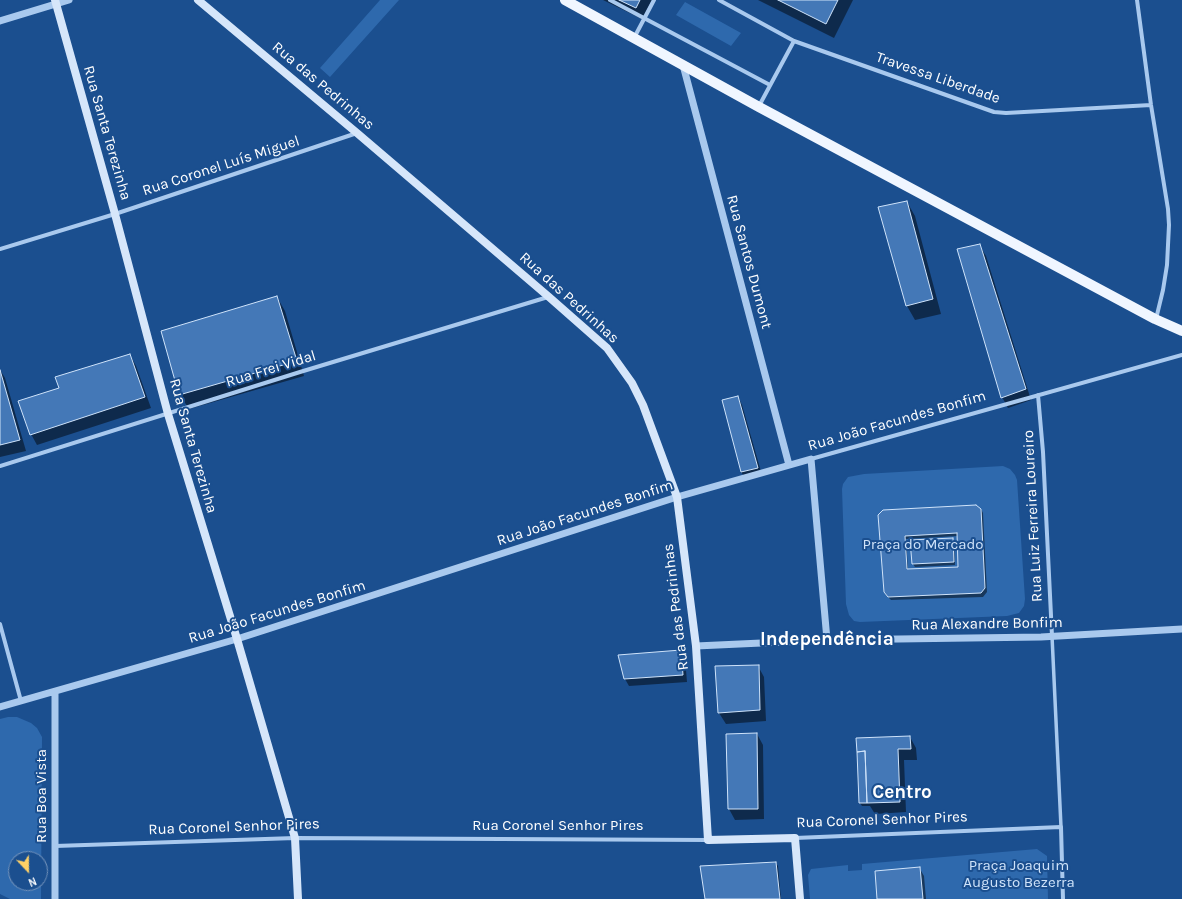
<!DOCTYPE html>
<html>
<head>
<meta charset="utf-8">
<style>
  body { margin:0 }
  #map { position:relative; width:1182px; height:899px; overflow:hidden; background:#1b4f8f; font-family:Karla,sans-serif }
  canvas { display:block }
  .north { position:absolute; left:8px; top:851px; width:40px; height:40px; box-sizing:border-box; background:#1b4f8f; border:1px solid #7695bc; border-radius:50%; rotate:158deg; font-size:11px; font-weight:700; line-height:16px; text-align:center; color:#fff }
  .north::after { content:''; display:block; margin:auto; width:14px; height:18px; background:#ffd166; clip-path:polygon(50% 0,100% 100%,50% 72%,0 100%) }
</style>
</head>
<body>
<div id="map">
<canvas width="1182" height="899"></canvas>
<div class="north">N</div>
</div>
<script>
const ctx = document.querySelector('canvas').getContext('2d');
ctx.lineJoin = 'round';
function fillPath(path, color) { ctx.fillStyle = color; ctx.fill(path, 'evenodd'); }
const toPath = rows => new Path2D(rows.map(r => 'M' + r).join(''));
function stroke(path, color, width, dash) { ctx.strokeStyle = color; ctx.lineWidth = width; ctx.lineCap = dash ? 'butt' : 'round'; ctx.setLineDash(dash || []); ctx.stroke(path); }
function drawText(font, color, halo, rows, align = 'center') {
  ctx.font = font + ' Karla,sans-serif'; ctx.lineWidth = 4; ctx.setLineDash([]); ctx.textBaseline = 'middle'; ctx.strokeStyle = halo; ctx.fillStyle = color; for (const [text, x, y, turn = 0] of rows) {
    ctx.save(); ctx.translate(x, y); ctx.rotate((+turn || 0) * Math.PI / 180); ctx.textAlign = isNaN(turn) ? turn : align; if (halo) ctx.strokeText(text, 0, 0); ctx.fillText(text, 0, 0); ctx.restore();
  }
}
fillPath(toPath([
  [380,0,399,0,330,77,320,68],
  [685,2,741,33,731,46,676,15],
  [1003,466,1010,469,1015,475,1017,480,1025,599,1024,606,1019,613,1007,616,860,622,854,621,849,615,846,604,842,489,843,484,848,477,864,474],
  [8,717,17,717,31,723,37,728,42,737,41,899,10,899,0,894,0,719],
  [16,859,40,859,40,883,16,883],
  [1037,849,1047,856,1048,899,810,899,808,875,811,869,848,865,848,871,862,870,862,864]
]), '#2e69ad');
fillPath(toPath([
  [603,0,652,0,642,19],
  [758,0,853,0,834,38],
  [907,202,915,216,941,314,915,320,907,306,880,208],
  [979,245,986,256,1031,400,1008,408,1002,397],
  [277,297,285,311,304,376,189,409,180,395,162,331],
  [130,355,136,366,151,408,37,445,31,434,61,389],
  [0,370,5,378,26,451,0,457],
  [738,397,742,405,762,475,746,479,741,472],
  [981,509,983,513,987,592,983,597,891,600,887,596,884,592,879,515],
  [958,536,959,568,908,570,906,539],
  [952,539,954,542,955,565,915,567,913,564,911,541],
  [681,651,685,658,687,682,629,686,625,679],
  [758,666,764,677,766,721,726,724,719,713,716,667],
  [757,734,763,745,764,819,735,820,729,809],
  [910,737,916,748,917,760,904,760,906,812,875,814,870,806,862,806,860,803,857,739],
  [776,863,778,866,781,899,706,899],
  [920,869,924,876,926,899,878,899]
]), '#0007');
const building = toPath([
  [619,0,640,0,636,8,619,0],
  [778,0,838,0,826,24,778,0],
  [907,201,933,299,906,306,878,207,907,201],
  [980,244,1026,389,1001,398,957,249,980,244],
  [277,296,297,361,179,395,161,331,277,296],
  [130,354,145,397,30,435,18,401,59,388,55,377,130,354],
  [0,370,20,440,0,445,0,370],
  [738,396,758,468,741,472,722,400,738,396],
  [976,505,981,509,985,588,981,593,888,597,884,592,878,515,883,510,976,505],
  [957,533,958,567,907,569,905,536,957,533],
  [953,538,954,562,912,564,910,540,953,538],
  [681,650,683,675,624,679,618,655,681,650],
  [759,665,760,710,718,713,715,666,759,665],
  [757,733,758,809,728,809,726,734,757,733],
  [910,736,911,749,898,749,900,802,867,803,865,751,857,752,856,738,910,736],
  [865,751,867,803,859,803,857,752,865,751],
  [776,862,780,899,705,899,700,866,776,862],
  [920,867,923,899,877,899,875,871,920,867]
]);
fillPath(building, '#4478b7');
stroke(building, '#cfe3fa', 1);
stroke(toPath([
  [1052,636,1061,827]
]), '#a9c9ee', 3.5);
stroke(toPath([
  [610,0,770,85],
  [719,0,794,41,994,112,1006,113,1151,105],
  [1137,0,1151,105,1168,209,1169,225,1167,265,1163,290,1156,319],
  [634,38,654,0],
  [759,106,794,41],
  [0,249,115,214,357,133],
  [1038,395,1043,452,1052,636],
  [811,459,1182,355],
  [0,466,300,372,548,297],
  [0,624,21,701],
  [795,838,1061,827,1063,899],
  [55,846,295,838,708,840]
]), '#a9c9ee', 4);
stroke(toPath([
  [0,21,69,0],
  [683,65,789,465],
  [696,646,827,640,1041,637,1182,629],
  [55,692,55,899],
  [0,707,237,639,677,497,811,459,827,640]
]), '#a9c9ee', 7);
stroke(toPath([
  [55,0,115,214,168,414,237,639,295,838,298,899],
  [198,0,357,133,549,297,607,348,632,383,643,405,677,497,696,646,708,840,795,838,800,899]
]), '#d6e6fa', 8);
stroke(toPath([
  [565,0,759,107,1155,319,1182,331]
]), '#f0f6ff', 10);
drawText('15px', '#fff', '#1b4f8f', [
  ["Travessa Liberdade",938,78,19],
  ["Rua das Pedrinhas",323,86,40],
  ["Rua Santa Terezinha",107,133,74],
  ["Rua Coronel Luís Miguel",221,166,-18],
  ["Rua Santos Dumont",749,262,75],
  ["Rua das Pedrinhas",569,298,42],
  ["Rua Frei Vidal",271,369,-17],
  ["Rua João Facundes Bonfim",897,421,-16],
  ["Rua Santa Terezinha",193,446,74],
  ["Rua João Facundes Bonfim",585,513,-18],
  ["Rua Luiz Ferreira Loureiro",1033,516,-93],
  ["Rua das Pedrinhas",676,607,-97],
  ["Rua João Facundes Bonfim",277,612,-17],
  ["Rua Alexandre Bonfim",987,624,-1],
  ["Rua Boa Vista",42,796,-90],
  ["Rua Coronel Senhor Pires",882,820,-2],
  ["Rua Coronel Senhor Pires",558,826],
  ["Rua Coronel Senhor Pires",234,827,-2]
]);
drawText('15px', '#cfe3fa', '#1b4f8f', [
  ["Praça do Mercado",923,545],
  ["Praça Joaquim",1019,866],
  ["Augusto Bezerra",1019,883]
]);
drawText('bold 19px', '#fff', '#1b4f8f', [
  ["Independência",827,640],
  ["Centro",902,793]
]);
</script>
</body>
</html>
